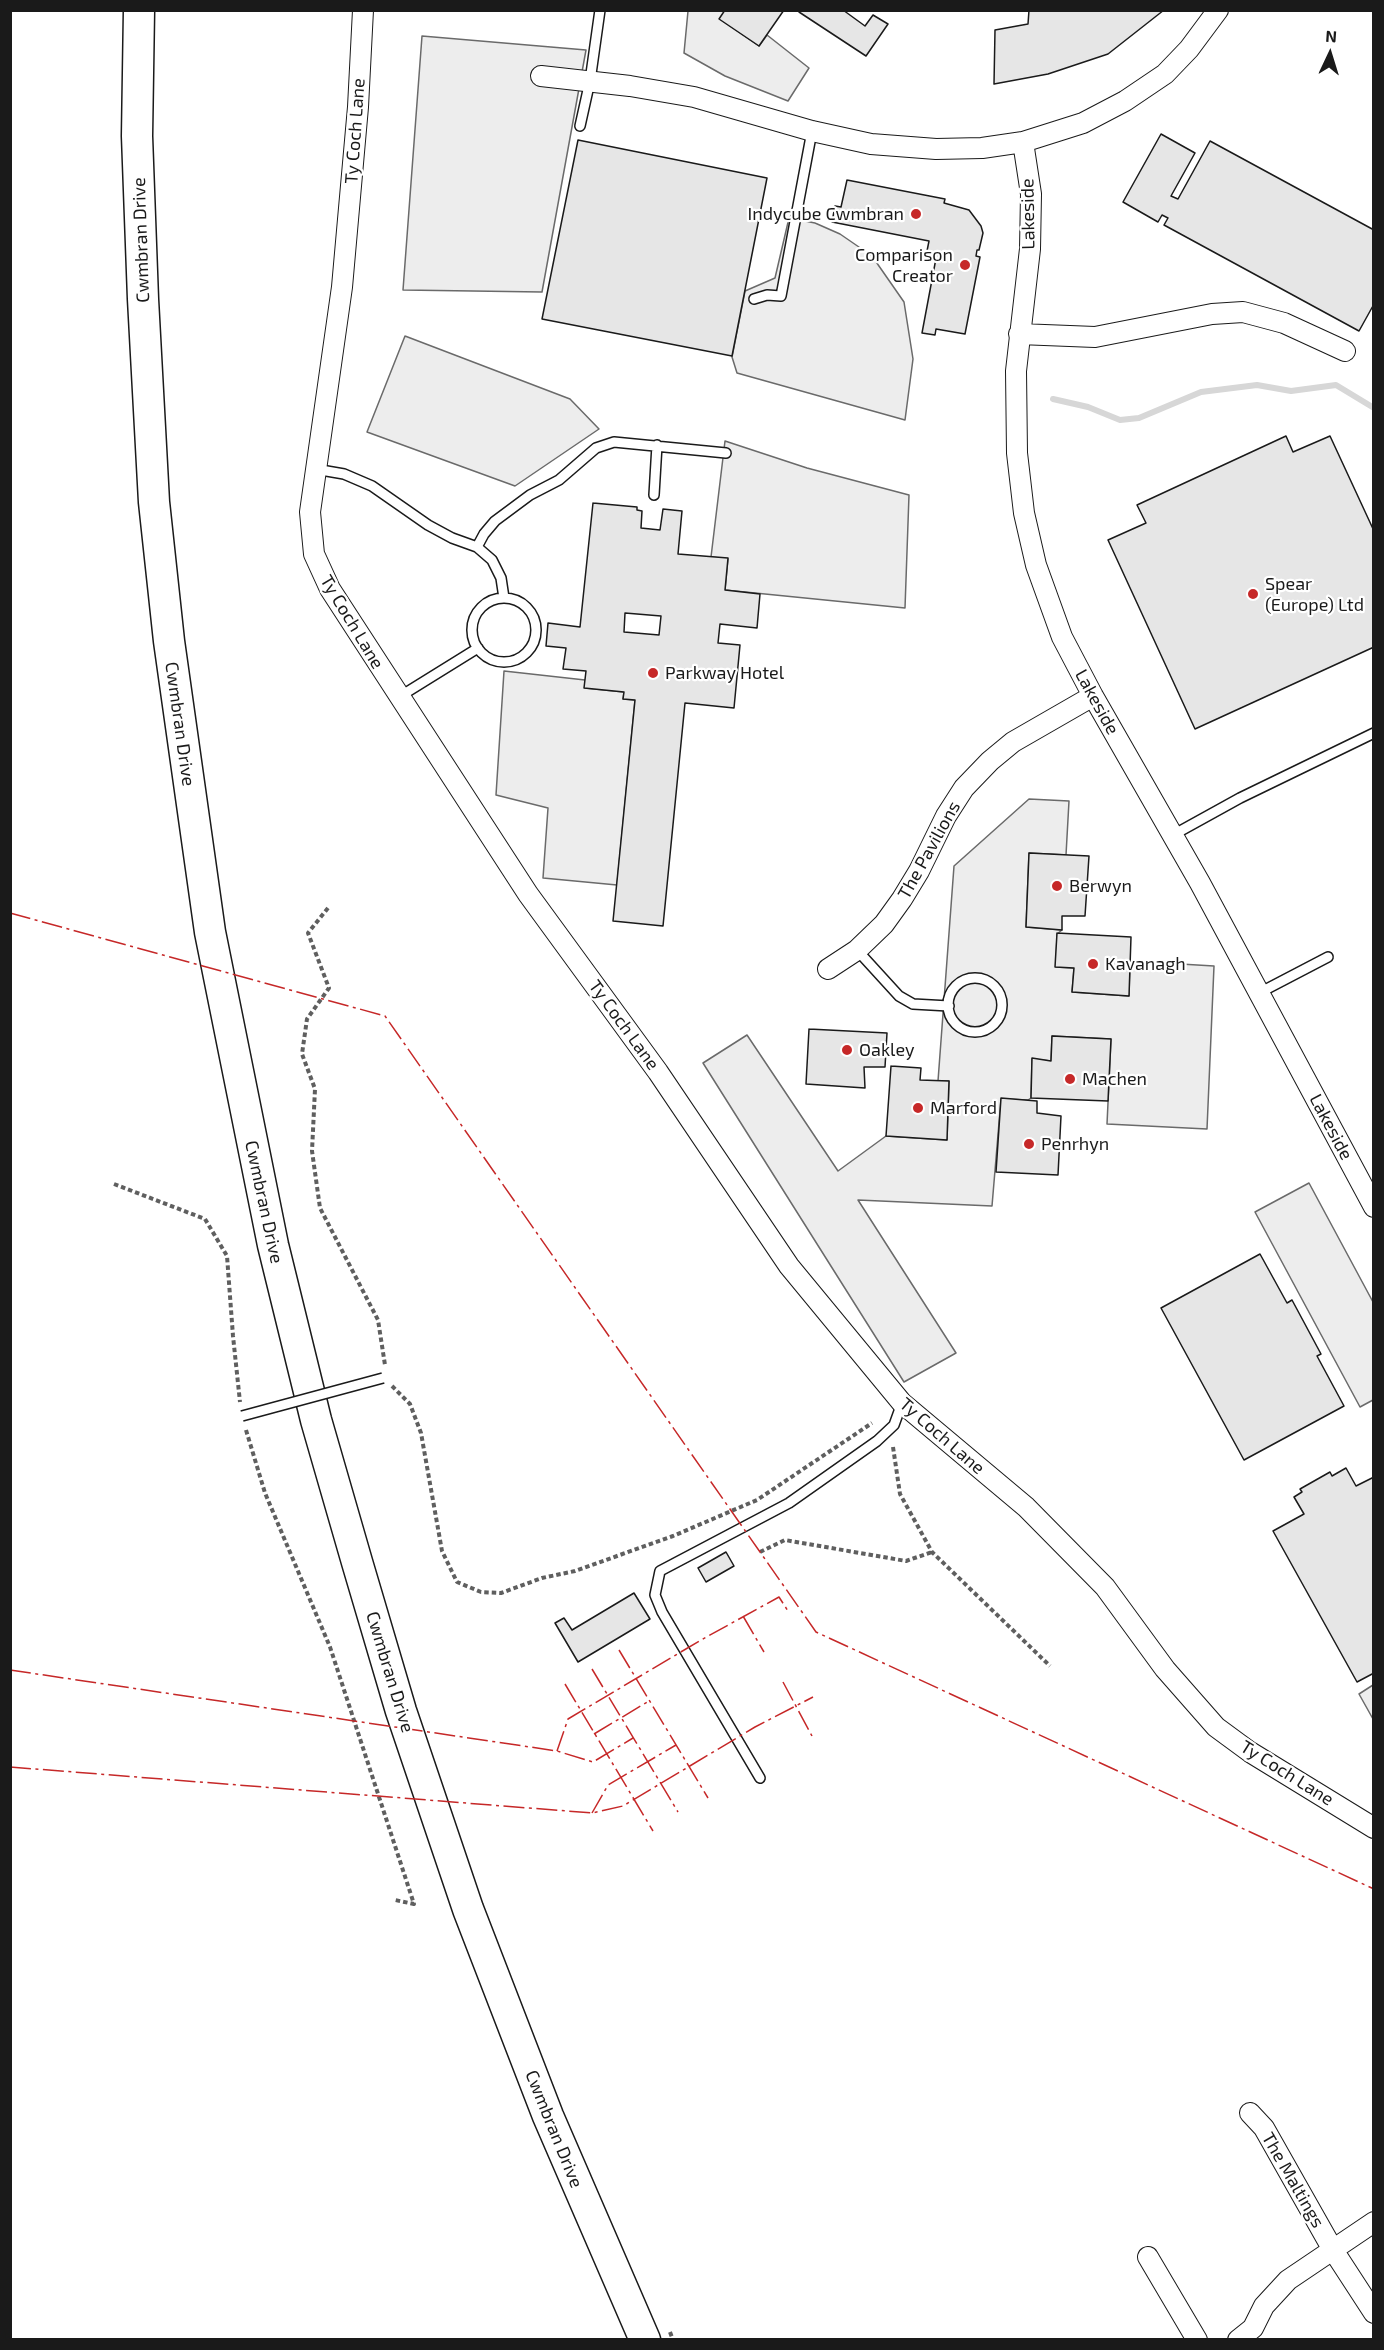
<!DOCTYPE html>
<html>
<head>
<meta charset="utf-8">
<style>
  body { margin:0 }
  #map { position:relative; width:1384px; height:2350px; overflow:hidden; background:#fff; font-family:"Exo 2",sans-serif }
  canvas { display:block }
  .frame { position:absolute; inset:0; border:12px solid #1a1a1a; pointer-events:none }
  .north { position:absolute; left:1300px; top:24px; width:60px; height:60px; -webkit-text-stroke:4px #fff; paint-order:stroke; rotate:4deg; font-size:16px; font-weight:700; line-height:24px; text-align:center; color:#1a1a1a }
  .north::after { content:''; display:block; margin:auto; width:21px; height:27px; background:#1a1a1a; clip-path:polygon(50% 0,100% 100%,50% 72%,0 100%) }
</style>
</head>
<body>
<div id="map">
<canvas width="1384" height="2350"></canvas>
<div class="frame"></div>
<div class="north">N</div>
</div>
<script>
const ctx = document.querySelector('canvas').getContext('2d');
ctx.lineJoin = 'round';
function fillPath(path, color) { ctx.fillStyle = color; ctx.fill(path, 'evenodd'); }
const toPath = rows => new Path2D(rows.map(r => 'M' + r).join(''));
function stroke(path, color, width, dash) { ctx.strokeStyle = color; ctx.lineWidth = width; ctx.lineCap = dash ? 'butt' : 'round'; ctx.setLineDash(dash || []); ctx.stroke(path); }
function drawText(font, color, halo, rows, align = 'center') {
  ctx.font = font + ' "Exo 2",sans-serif'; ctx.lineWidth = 4.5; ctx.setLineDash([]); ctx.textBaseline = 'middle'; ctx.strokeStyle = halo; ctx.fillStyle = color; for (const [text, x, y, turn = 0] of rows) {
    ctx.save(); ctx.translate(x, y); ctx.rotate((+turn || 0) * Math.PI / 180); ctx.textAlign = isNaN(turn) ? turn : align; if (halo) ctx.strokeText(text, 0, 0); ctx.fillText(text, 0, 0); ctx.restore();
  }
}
const built = toPath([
  [688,11,725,11,720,19,759,46,767,35,809,68,788,101,725,76,684,53,688,11],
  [422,36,586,50,542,292,403,290,422,36],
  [789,218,815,223,840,234,872,256,904,302,913,359,905,420,737,373,732,357,745,291,775,278,789,218],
  [405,336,570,399,599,429,515,486,367,432,405,336],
  [725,441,807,468,909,495,905,608,725,590,728,559,711,557,725,441],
  [504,671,585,680,585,688,624,692,623,699,635,700,617,885,543,878,548,808,496,795,504,671],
  [1029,799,1069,801,1066,855,1029,853,1026,927,1062,930,1057,934,1056,967,1074,968,1072,992,1129,996,1130,961,1214,966,1207,1129,1107,1124,1111,1039,1052,1036,1051,1061,1032,1059,1031,1098,1028,1100,1001,1099,992,1206,858,1200,956,1353,904,1382,703,1063,747,1035,838,1171,886,1136,947,1140,949,1081,938,1081,954,866,1029,799],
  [1309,1183,1373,1302,1373,1400,1360,1407,1255,1212,1309,1183],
  [1373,1685,1373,1719,1359,1694,1373,1685]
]);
fillPath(built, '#ededed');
stroke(built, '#6a6a6a', 1.5);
stroke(toPath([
  [1053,399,1088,407,1120,420,1139,418,1201,392,1257,385,1291,391,1336,385,1374,408]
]), '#d7d7d7', 6);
const building = toPath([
  [725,10,784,10,759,46,719,19,725,10],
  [801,10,843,10,865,26,873,15,888,24,866,56,799,12,801,10],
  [1029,10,1164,10,1108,54,1048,74,994,84,995,30,1028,24,1029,10],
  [1161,134,1195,153,1171,196,1178,199,1210,141,1374,230,1374,304,1359,331,1164,225,1168,218,1162,215,1158,222,1123,202,1161,134],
  [578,140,767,178,732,356,542,319,578,140],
  [847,180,945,199,944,203,969,210,981,226,983,233,979,250,977,250,976,256,980,257,965,334,936,329,935,335,922,333,937,253,927,251,929,241,832,222,835,206,841,207,847,180],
  [1286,436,1293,452,1330,436,1374,531,1374,647,1195,729,1108,540,1146,523,1137,505,1286,436],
  [593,503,637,507,637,510,642,511,641,528,660,530,663,509,682,511,678,554,728,558,725,590,760,594,757,628,720,624,718,643,740,645,734,708,685,703,663,926,613,921,635,700,623,699,624,692,584,688,586,671,563,669,566,648,546,646,548,623,580,627,593,503],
  [625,613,661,616,659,635,624,632,625,613],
  [1029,853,1089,856,1085,916,1062,916,1062,930,1026,927,1029,853],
  [1057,933,1131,937,1129,996,1072,992,1074,968,1055,967,1057,933],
  [809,1029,887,1033,885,1067,864,1067,865,1088,806,1084,809,1029],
  [1052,1036,1111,1039,1108,1101,1031,1098,1032,1058,1051,1061,1052,1036],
  [891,1066,921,1068,920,1080,949,1081,947,1140,886,1136,891,1066],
  [1001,1098,1037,1101,1037,1113,1061,1116,1058,1175,996,1172,1001,1098],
  [1260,1254,1287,1303,1292,1300,1321,1354,1317,1356,1344,1406,1244,1460,1161,1308,1260,1254],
  [1346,1468,1356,1486,1374,1477,1374,1673,1357,1682,1273,1531,1304,1514,1294,1497,1302,1492,1300,1489,1330,1472,1332,1476,1346,1468],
  [726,1552,734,1566,706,1582,698,1568,726,1552],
  [634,1593,650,1619,578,1662,555,1623,564,1618,572,1630,634,1593]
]);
fillPath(building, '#e6e6e6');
stroke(building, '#1a1a1a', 1.5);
const lane = toPath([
  [580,126,590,81,600,10],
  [754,299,767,295,781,296,812,131],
  [315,469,344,474,372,486,428,525,452,538,477,547,492,560,501,578,504,598],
  [654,495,657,445],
  [477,547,484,534,495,521,530,495,559,480,596,448,614,442,726,453],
  '472 630a32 32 0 1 1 64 0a32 32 0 1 1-64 0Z',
  [399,697,478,648],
  [1173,835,1240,798,1374,733],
  [857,950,899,996,913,1004,949,1006],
  '948 1005a27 27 0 1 1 54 0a27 27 0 1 1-54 0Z',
  [1259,993,1328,957],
  [760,1778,662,1612,655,1595,660,1571,789,1503,877,1441,894,1425,902,1403]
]);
const street = toPath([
  [363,10,358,107,342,287,310,512,314,554,330,589,528,894,658,1072,789,1266,902,1403,1026,1507,1105,1587,1165,1669,1216,1727,1250,1752,1374,1828],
  [541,76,630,86,694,97,812,131,871,144,936,149,982,148,1023,142,1083,123,1125,101,1165,74,1189,49,1218,10],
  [1023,142,1031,194,1030,249,1016,371,1017,453,1024,513,1036,565,1062,637,1093,696,1200,883,1374,1207],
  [1019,334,1095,337,1212,314,1243,312,1284,323,1345,351],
  [828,969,857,950,884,924,902,899,919,871,946,816,964,788,990,761,1013,742,1093,696],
  [1250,2113,1264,2128,1333,2250,1374,2313],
  [1148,2257,1197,2340],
  [1238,2340,1253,2328,1264,2306,1288,2280,1374,2222]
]);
const primary = toPath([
  [139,10,137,136,143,299,154,502,169,641,210,932,273,1245,316,1420,357,1562,401,1711,468,1909,548,2116,645,2340]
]);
stroke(lane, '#1a1a1a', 12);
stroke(street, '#1a1a1a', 22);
stroke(primary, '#1a1a1a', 33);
stroke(toPath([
  [328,908,308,933,329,988,307,1019,302,1054,315,1089,312,1151,320,1208,378,1320,385,1365],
  [114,1184,205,1219,227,1256,233,1336,240,1402],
  [392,1386,410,1404,421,1433,442,1551,457,1582,481,1592,501,1593,542,1578,575,1571,673,1536,757,1500,872,1423],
  [246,1430,265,1493,330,1647,414,1904,395,1900],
  [893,1447,900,1494,932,1552,1050,1666],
  [760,1552,785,1540,906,1561,932,1552],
  [670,2332,673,2340]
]), '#5f5f5f', 4, [4.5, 3]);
stroke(lane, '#fff', 9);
stroke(street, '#fff', 20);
stroke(primary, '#fff', 30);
const laneBridge = toPath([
  [242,1416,383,1378]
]);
stroke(laneBridge, '#1a1a1a', 12, []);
stroke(laneBridge, '#fff', 9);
stroke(toPath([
  [10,913,385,1016,816,1632,1374,1889],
  [743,1616,764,1652],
  [619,1650,708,1798],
  [592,1669,678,1812],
  [10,1670,557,1751,593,1762,633,1738],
  [783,1682,812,1736],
  [565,1684,653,1831],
  [594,1734,649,1701],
  [557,1751,568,1719,701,1640,779,1597,788,1611],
  [10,1767,592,1813,623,1806,755,1727,813,1697],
  [592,1813,608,1785,676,1745]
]), '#c62828', 1.5, [21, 4.5, 3, 4.5]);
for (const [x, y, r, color] of [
  [916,214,6,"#c62828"],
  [965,265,6,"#c62828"],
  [1253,594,6,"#c62828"],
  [653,673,6,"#c62828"],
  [1057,886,6,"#c62828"],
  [1093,964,6,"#c62828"],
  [847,1050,6,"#c62828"],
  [1070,1079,6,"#c62828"],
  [918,1108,6,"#c62828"],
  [1029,1144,6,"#c62828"]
]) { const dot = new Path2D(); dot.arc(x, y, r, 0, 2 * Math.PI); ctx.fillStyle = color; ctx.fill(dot); stroke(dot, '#fff', 2); }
drawText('18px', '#1a1a1a', '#fff', [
  ["Ty Coch Lane",355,131,-86],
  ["Lakeside",1028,214,-91],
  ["Cwmbran Drive",141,240,-92],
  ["Ty Coch Lane",352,622,59],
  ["Lakeside",1097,702,61],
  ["Cwmbran Drive",180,724,82],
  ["The Pavilions",929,850,-61],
  ["Ty Coch Lane",624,1025,54],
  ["Lakeside",1331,1127,62],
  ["Cwmbran Drive",264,1202,78],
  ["Ty Coch Lane",942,1436,41],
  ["Cwmbran Drive",390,1672,73],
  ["Ty Coch Lane",1287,1773,32],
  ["Cwmbran Drive",554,2129,68],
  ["The Maltings",1293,2180,60]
]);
drawText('18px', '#1a1a1a', '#fff', [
  ["Indycube Cwmbran",904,214,"right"],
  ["Comparison",953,255,"right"],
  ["Creator",953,276,"right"],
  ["Spear",1265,584],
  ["(Europe) Ltd",1265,605],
  ["Parkway Hotel",665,673],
  ["Berwyn",1069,886],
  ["Kavanagh",1105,964],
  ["Oakley",859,1050],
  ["Machen",1082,1079],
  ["Marford",930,1108],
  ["Penrhyn",1041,1144]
], 'left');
</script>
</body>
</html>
